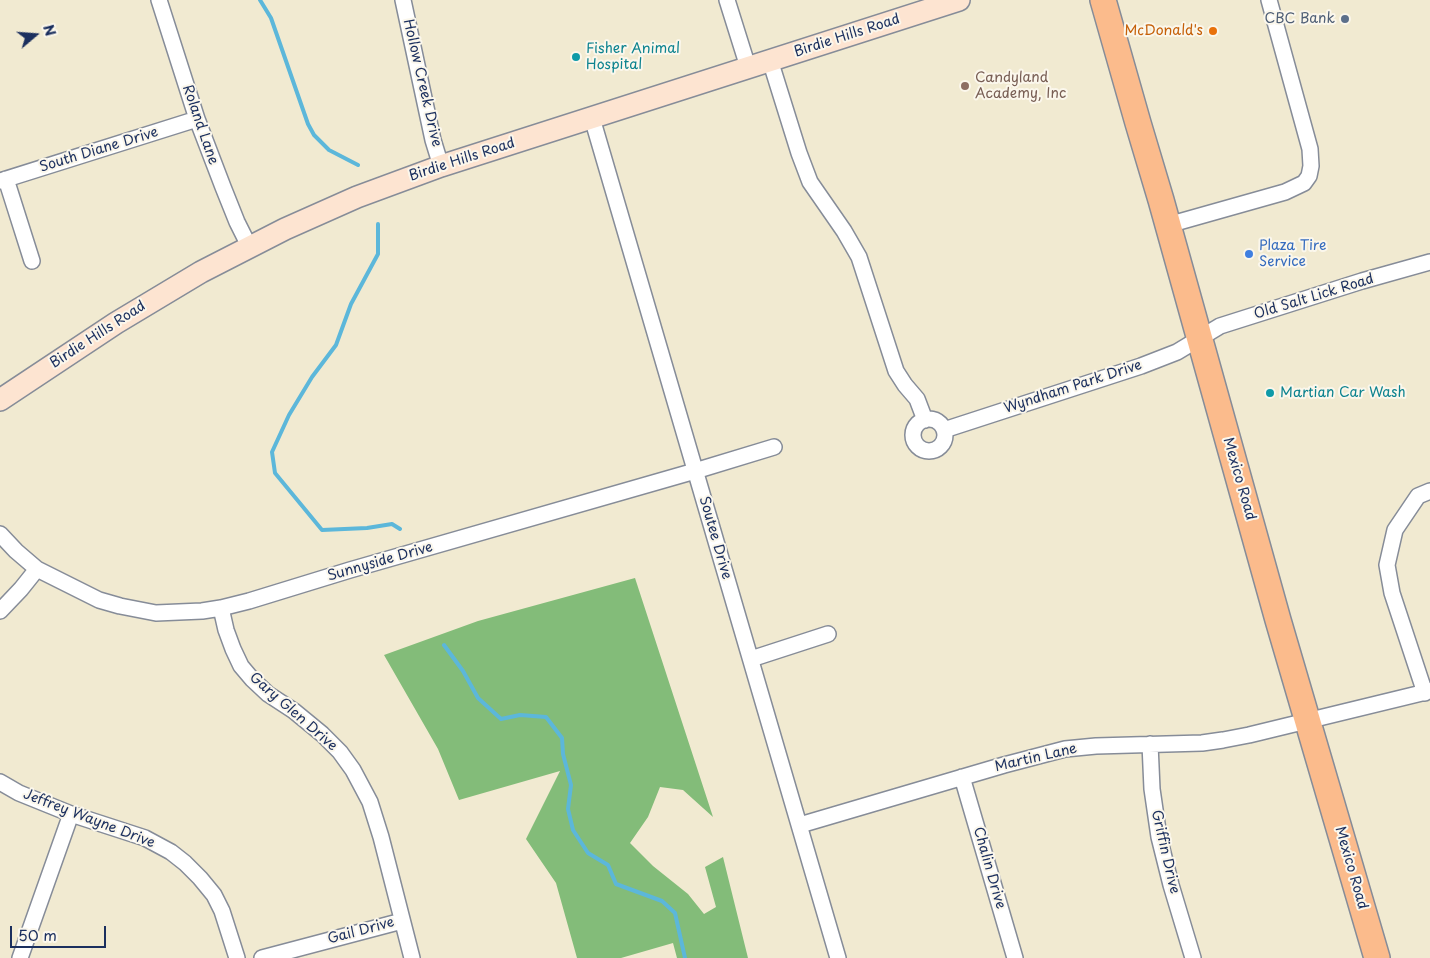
<!DOCTYPE html>
<html>
<head>
<meta charset="utf-8">
<style>
  body { margin:0 }
  #map { position:relative; width:1430px; height:958px; overflow:hidden; background:#f1ead1; font-family:"Playpen Sans",sans-serif }
  canvas { display:block }
  .north { position:absolute; left:10px; top:10px; width:50px; height:50px; -webkit-text-stroke:4px #fbf7ec; paint-order:stroke; rotate:72deg; font-size:14px; font-weight:700; line-height:20px; text-align:center; color:#1b2f5e }
  .north::after { content:''; display:block; margin:auto; width:18px; height:22px; background:#1b2f5e; clip-path:polygon(50% 0,100% 100%,50% 72%,0 100%) }
  .scale { position:absolute; left:10px; top:926px; width:96px; height:22px; box-sizing:border-box; border:2px solid #1b2f5e; border-top:0; padding-left:6px; font-size:15px; line-height:18px; white-space:nowrap; color:#1b2f5e; -webkit-text-stroke:4px #fbf7ec; paint-order:stroke }
</style>
</head>
<body>
<div id="map">
<canvas width="1430" height="958"></canvas>
<div class="north">N</div>
<div class="scale">50 m</div>
</div>
<script>
const ctx = document.querySelector('canvas').getContext('2d');
ctx.lineJoin = 'round';
function fillPath(path, color) { ctx.fillStyle = color; ctx.fill(path, 'evenodd'); }
const toPath = rows => new Path2D(rows.map(r => 'M' + r).join(''));
function stroke(path, color, width, dash) { ctx.strokeStyle = color; ctx.lineWidth = width; ctx.lineCap = dash ? 'butt' : 'round'; ctx.setLineDash(dash || []); ctx.stroke(path); }
function drawText(font, color, halo, rows, align = 'center') {
  ctx.font = font + ' "Playpen Sans",sans-serif'; ctx.lineWidth = 4; ctx.setLineDash([]); ctx.textBaseline = 'middle'; ctx.strokeStyle = halo; ctx.fillStyle = color; for (const [text, x, y, turn = 0] of rows) {
    ctx.save(); ctx.translate(x, y); ctx.rotate((+turn || 0) * Math.PI / 180); ctx.textAlign = isNaN(turn) ? turn : align; if (halo) ctx.strokeText(text, 0, 0); ctx.fillText(text, 0, 0); ctx.restore();
  }
}
fillPath(toPath([
  [635,578,713,817,683,790,660,787,648,817,630,843,653,866,688,894,704,914,716,907,705,867,723,857,748,958,677,958,673,943,621,958,577,958,556,883,526,839,560,771,459,800,438,749,384,655,478,621]
]), '#83bc79');
stroke(toPath([
  [260,0,271,18,308,124,314,135,329,150,358,165],
  [378,224,378,254,351,304,336,345,312,377,289,415,272,452,275,473,322,530,367,528,392,524,400,529],
  [444,645,463,671,478,698,501,719,520,715,546,717,562,738,563,754,571,785,568,809,573,830,588,853,608,865,616,884,662,901,675,913,685,958]
]), '#5cb7da', 4);
const street = toPath([
  [159,0,197,119,223,187,237,222,249,246],
  [403,0,433,140,441,166],
  [727,0,748,67],
  [770,60,799,153,810,182,844,231,859,257,896,371,905,385,917,399,925,420],
  [592,118,838,958],
  [6,179,32,261],
  [0,181,197,119],
  [1168,225,1285,192,1304,183,1309,176,1311,166,1310,149,1269,0],
  '913 435a16 16 0 1 1 32 0a16 16 0 1 1-32 0Z',
  [944,430,1141,366,1177,352,1220,326,1362,281,1430,262],
  [0,534,16,551,37,569,99,600,120,606,156,613,202,611,221,608,249,601,350,570,695,471,774,447],
  [221,608,226,630,233,649,241,666,252,679,268,694,294,711,322,734,340,752,353,770,370,802,381,837,412,958],
  [0,611,21,589,37,569],
  [751,659,828,634],
  [1425,693,1392,593,1387,565,1395,530,1418,496,1430,491],
  [1150,744,1152,789,1159,837,1171,885,1193,958],
  [962,777,1015,958],
  [0,782,19,793,71,814,145,838,171,852,185,863,200,878,214,895,222,911,237,958],
  [800,825,1004,765,1065,749,1096,746,1202,743,1223,740,1249,735,1430,691],
  [20,958,71,814],
  [262,958,402,921]
]);
const secondary = toPath([
  [0,400,116,323,201,272,285,229,357,197,441,166,959,0]
]);
const primary = toPath([
  [1103,0,1138,123,1161,200,1278,620,1377,958]
]);
stroke(street, '#868c98', 18);
stroke(secondary, '#868c98', 24);
stroke(primary, '#868c98', 28);
stroke(street, '#fff', 15);
stroke(secondary, '#fde4d1', 21);
stroke(primary, '#fbbb8c', 25);
for (const [x, y, r, color] of [
  [1345,19,5,"#5c6f8a"],
  [1213,31,5,"#e8710a"],
  [576,57,5,"#0f9aa8"],
  [965,86,5,"#8d6e63"],
  [1249,254,5,"#3f7fe0"],
  [1270,393,5,"#0f9aa8"]
]) { const dot = new Path2D(); dot.arc(x, y, r, 0, 2 * Math.PI); ctx.fillStyle = color; ctx.fill(dot); stroke(dot, '#fbf7ec', 2); }
drawText('14px', '#4e5e75', '#fbf7ec', [
  ["CBC Bank",1335,19]
], 'right');
drawText('14px', '#c56008', '#fbf7ec', [
  ["McDonald's",1203,31]
], 'right');
drawText('14px', '#1b2f5e', '#fbf7ec', [
  ["Birdie Hills Road",847,36,-18],
  ["Hollow Creek Drive",422,83,77],
  ["Roland Lane",200,125,71],
  ["South Diane Drive",99,150,-17],
  ["Birdie Hills Road",462,160,-18],
  ["Old Salt Lick Road",1314,297,-17],
  ["Birdie Hills Road",98,335,-33],
  ["Wyndham Park Drive",1073,387,-18],
  ["Mexico Road",1239,479,74],
  ["Soutee Drive",715,538,74],
  ["Sunnyside Drive",380,562,-16],
  ["Gary Glen Drive",293,712,41],
  ["Martin Lane",1036,758,-13],
  ["Jeffrey Wayne Drive",89,819,21],
  ["Griffin Drive",1165,852,77],
  ["Chalin Drive",989,868,74],
  ["Mexico Road",1351,868,74],
  ["Gail Drive",361,931,-15]
]);
drawText('14px', '#0d838f', '#fbf7ec', [
  ["Fisher Animal",586,49],
  ["Hospital",586,65],
  ["Martian Car Wash",1280,393]
], 'left');
drawText('14px', '#785e54', '#fbf7ec', [
  ["Candyland",975,78],
  ["Academy, Inc",975,94]
], 'left');
drawText('14px', '#366cbe', '#fbf7ec', [
  ["Plaza Tire",1259,246],
  ["Service",1259,262]
], 'left');
</script>
</body>
</html>
